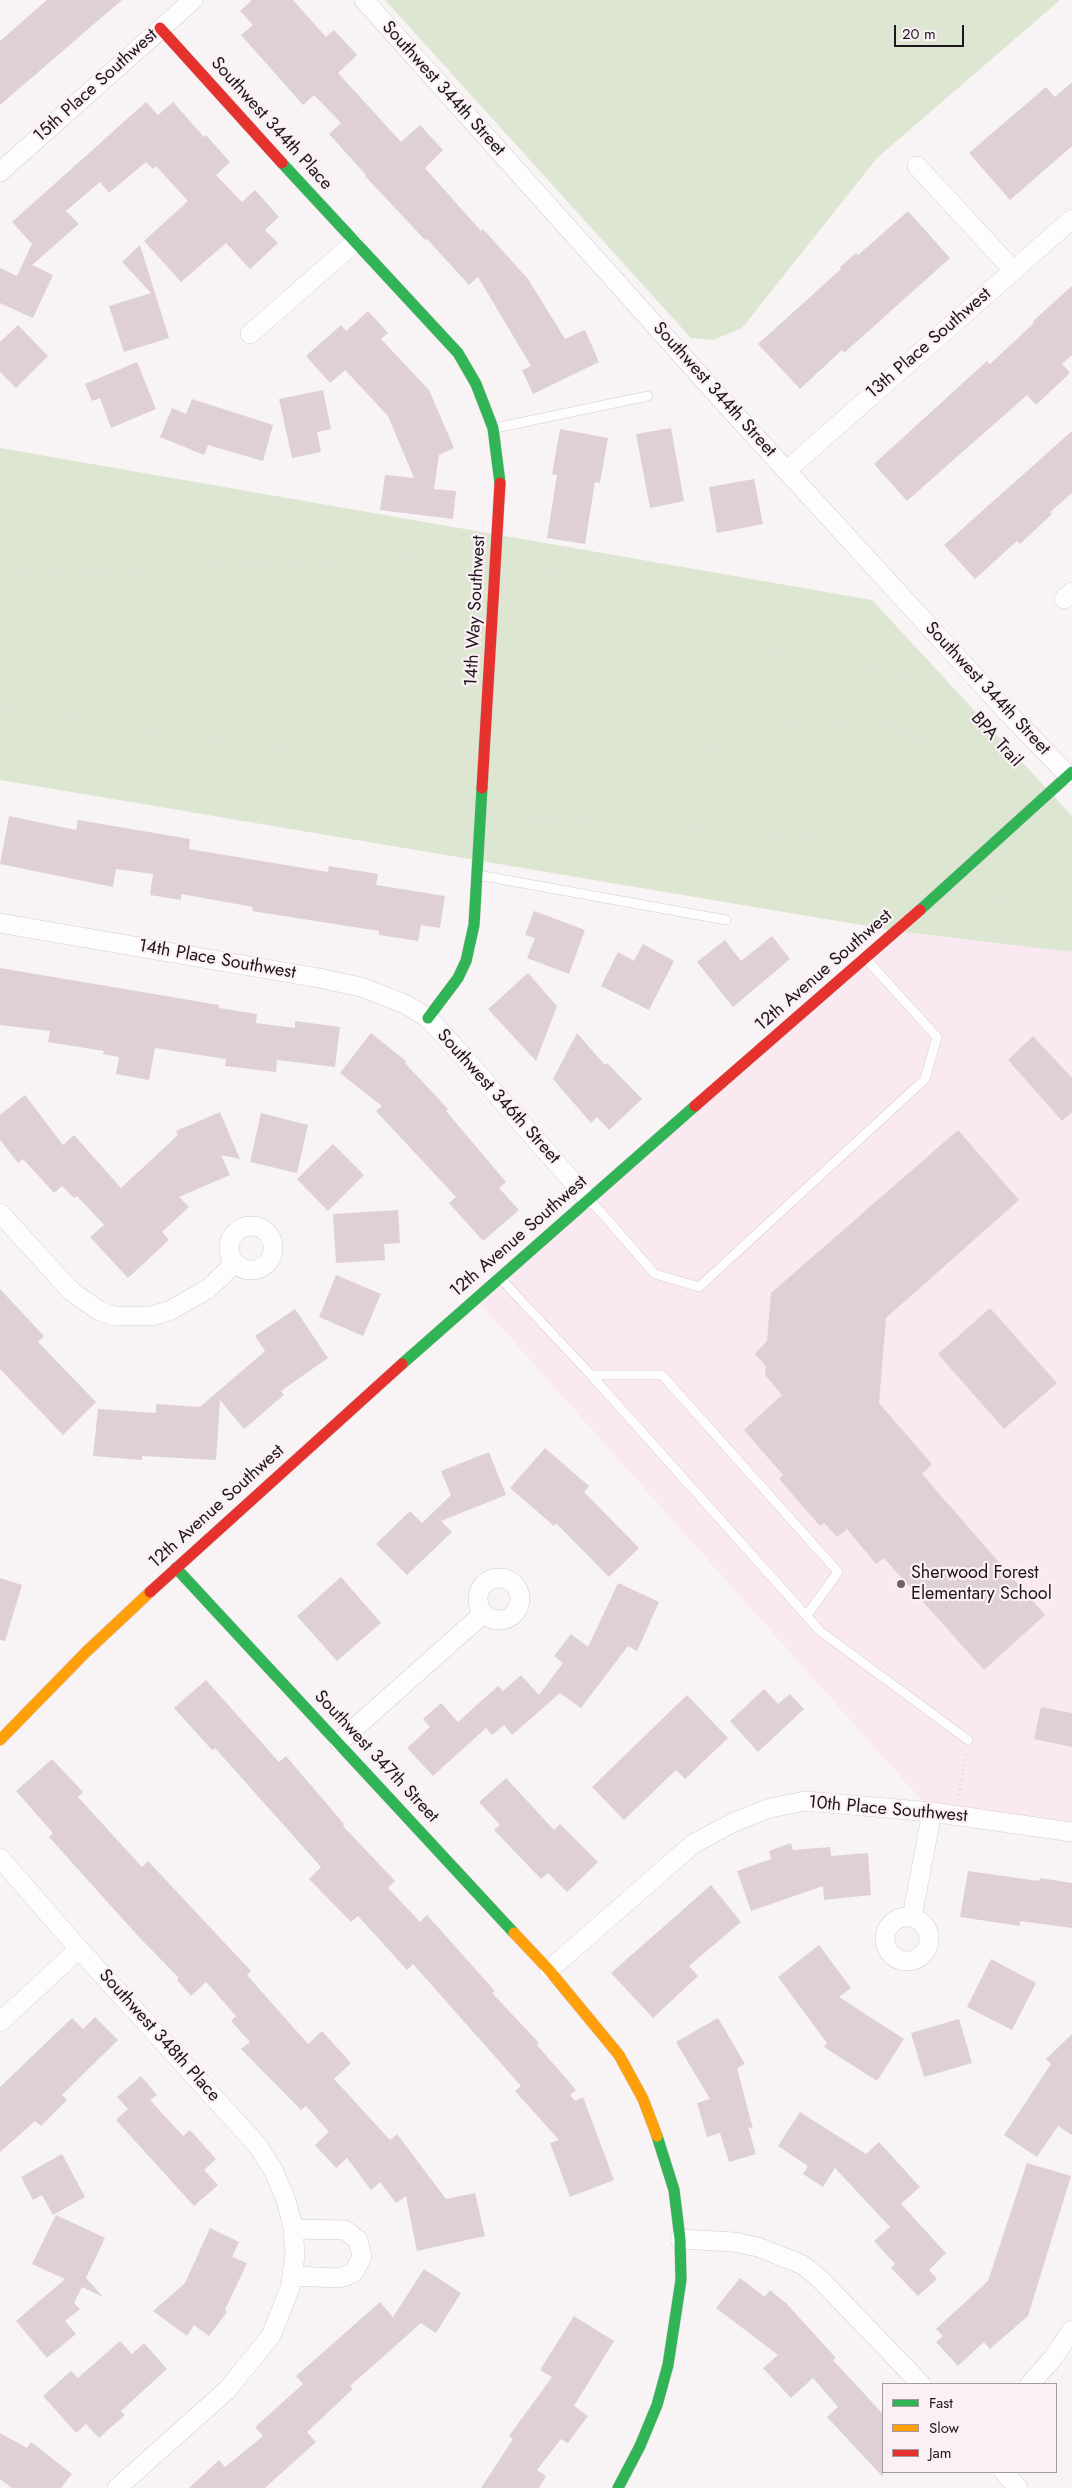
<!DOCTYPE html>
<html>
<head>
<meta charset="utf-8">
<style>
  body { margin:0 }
  #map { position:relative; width:1072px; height:2488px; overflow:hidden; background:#f8f3f5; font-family:Jost,sans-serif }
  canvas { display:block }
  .legend { position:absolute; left:882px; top:2383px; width:175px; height:90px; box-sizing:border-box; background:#fbf0f5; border:1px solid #a3999e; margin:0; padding:6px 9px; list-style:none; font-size:15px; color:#1f161b }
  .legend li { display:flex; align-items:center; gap:10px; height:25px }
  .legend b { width:25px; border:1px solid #a3999e }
  .scale { position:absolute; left:894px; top:25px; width:70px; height:22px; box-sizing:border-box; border:2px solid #1f161b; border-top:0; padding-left:6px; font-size:15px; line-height:18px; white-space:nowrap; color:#1f161b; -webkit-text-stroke:4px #fbf0f5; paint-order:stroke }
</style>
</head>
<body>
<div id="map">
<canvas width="1072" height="2488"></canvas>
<ul class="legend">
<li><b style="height:6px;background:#30b455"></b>Fast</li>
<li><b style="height:6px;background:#ff9f0a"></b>Slow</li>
<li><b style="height:6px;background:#e5322d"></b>Jam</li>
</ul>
<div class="scale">20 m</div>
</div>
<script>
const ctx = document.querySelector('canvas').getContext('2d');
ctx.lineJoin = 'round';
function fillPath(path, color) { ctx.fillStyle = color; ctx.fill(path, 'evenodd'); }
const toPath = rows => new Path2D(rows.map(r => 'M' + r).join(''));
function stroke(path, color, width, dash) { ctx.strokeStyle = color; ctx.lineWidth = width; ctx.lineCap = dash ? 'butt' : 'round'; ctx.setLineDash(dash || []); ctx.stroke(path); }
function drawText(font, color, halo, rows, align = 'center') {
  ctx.font = font + ' Jost,sans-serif'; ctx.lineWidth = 4.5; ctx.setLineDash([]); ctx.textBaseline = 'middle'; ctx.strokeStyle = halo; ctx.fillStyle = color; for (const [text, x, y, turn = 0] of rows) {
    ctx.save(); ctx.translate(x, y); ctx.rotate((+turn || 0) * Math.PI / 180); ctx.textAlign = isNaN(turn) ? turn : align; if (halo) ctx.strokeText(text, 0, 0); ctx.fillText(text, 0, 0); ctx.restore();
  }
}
fillPath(toPath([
  [897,931,1072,952,1072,1832,932,1812,475,1298]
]), '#fbe9f1');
fillPath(toPath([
  [385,0,1060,0,877,158,742,328,713,340,691,338],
  [0,448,872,600,1072,816,1072,952,897,931,0,780]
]), '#dce6d0');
fillPath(toPath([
  [47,0,122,0,0,105,0,41],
  [252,0,293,0,326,37,334,30,357,55,338,73,401,142,420,125,443,150,425,168,481,231,483,229,528,279,565,339,585,330,599,362,533,394,522,370,531,366,478,277,469,285,427,239,425,240,365,176,366,175,329,134,341,123,314,95,303,105,241,35,253,25,240,11],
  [1072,82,1072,146,1010,200,969,153,1046,87,1055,97],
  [146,102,158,115,173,102,204,137,206,135,230,162,216,175,242,202,255,190,279,217,265,230,278,243,250,269,226,243,181,282,144,241,188,201,156,166,153,169,146,162,109,193,100,182,66,211,79,224,32,265,53,275,33,318,0,303,0,268,17,276,32,244,12,222],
  [908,211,950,258,844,353,842,350,800,389,758,344,841,269,840,267,856,253,858,255],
  [140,245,169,338,124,352,109,306,151,293,122,262],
  [1072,286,1072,355,1062,364,1070,373,1036,405,1027,395,907,501,874,464,987,361,990,364,1034,323,1033,321],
  [368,311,388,333,381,339,429,390,454,448,439,455,434,489,456,491,453,519,380,510,385,475,414,478,388,416,345,370,330,383,306,356,341,325,346,331],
  [18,325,48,356,16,388,0,372,0,342],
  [137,362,156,409,111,428,100,398,92,401,85,384],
  [323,390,331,429,317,432,321,452,292,458,279,399],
  [192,399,273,425,263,461,208,445,204,455,160,437,172,408,186,414],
  [671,428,684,501,650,508,636,434],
  [560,429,608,438,600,483,595,482,585,544,547,538,557,475,552,474],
  [1072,431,1072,493,1050,512,1052,514,1020,544,1017,541,975,579,944,545],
  [754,479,763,524,717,533,709,487],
  [9,816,76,830,78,820,190,839,189,849,328,872,329,866,378,874,376,885,445,896,440,928,421,925,418,941,379,935,379,931,252,911,253,907,181,894,181,900,150,895,153,874,116,869,113,887,0,864],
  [534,911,585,930,569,974,527,958,535,938,525,935],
  [772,936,790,959,733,1007,697,962,725,940,741,961],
  [643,944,674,961,649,1010,601,986,618,952,634,961],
  [0,968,219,1005,219,1008,257,1014,256,1023,295,1028,295,1021,340,1027,335,1067,277,1060,276,1072,225,1066,226,1059,155,1048,149,1080,116,1074,119,1057,103,1054,104,1051,48,1042,50,1031,0,1025],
  [528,973,557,1006,536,1061,488,1009],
  [371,1033,406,1061,405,1063,448,1109,446,1111,506,1182,499,1188,519,1210,483,1241,449,1203,456,1197,376,1111,382,1106,340,1073],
  [577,1033,605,1065,607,1063,642,1099,609,1130,597,1117,591,1123,553,1079],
  [1033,1036,1072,1078,1072,1112,1062,1121,1008,1060],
  [25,1095,63,1145,74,1135,121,1188,178,1135,176,1131,220,1112,240,1159,221,1155,230,1175,179,1197,189,1207,162,1232,169,1240,128,1278,90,1237,104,1225,77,1196,74,1198,62,1186,54,1193,23,1159,18,1163,0,1140,0,1115],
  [261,1113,308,1125,297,1173,250,1162],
  [958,1130,1019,1200,886,1318,879,1403,932,1464,922,1474,1045,1615,984,1670,884,1558,876,1564,847,1529,837,1537,824,1523,820,1526,779,1479,783,1475,744,1430,782,1395,765,1375,766,1366,755,1354,767,1341,771,1293],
  [333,1144,364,1175,328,1211,297,1179],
  [398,1210,400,1243,384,1244,385,1260,336,1263,333,1214],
  [336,1275,381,1294,363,1336,319,1317],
  [0,1289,44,1336,38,1342,96,1402,63,1435,0,1369],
  [990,1308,1057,1383,1004,1429,938,1354],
  [295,1309,328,1358,281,1391,284,1395,244,1429,220,1400,216,1460,142,1456,142,1460,93,1456,98,1409,156,1413,156,1404,200,1407,265,1351,255,1336],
  [545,1448,589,1486,584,1492,639,1548,609,1577,556,1523,554,1526,510,1488],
  [489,1452,506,1495,441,1521,452,1532,407,1575,376,1544,410,1511,422,1523,451,1495,441,1471],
  [341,1577,381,1623,337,1661,297,1616],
  [0,1578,22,1585,5,1641,0,1640],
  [618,1583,659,1602,637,1651,628,1646,581,1708,560,1693,512,1735,504,1725,492,1735,486,1728,433,1776,407,1748,430,1727,423,1719,441,1703,458,1722,498,1686,503,1691,521,1675,539,1695,563,1663,554,1656,571,1634,588,1647],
  [206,1680,279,1762,286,1756,344,1824,343,1826,395,1881,388,1888,420,1922,427,1915,495,1991,492,1993,539,2043,537,2045,576,2090,570,2095,575,2101,583,2097,614,2180,570,2197,550,2143,559,2140,515,2091,521,2086,413,1964,407,1970,358,1916,351,1922,309,1879,321,1867,215,1748,212,1750,174,1708],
  [764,1689,778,1704,790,1694,804,1709,758,1752,730,1721],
  [687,1695,728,1738,685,1779,676,1770,624,1820,592,1787],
  [1041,1707,1072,1713,1072,1747,1034,1739],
  [52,1759,83,1792,78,1797,142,1867,148,1861,251,1971,247,1975,308,2044,322,2031,351,2063,334,2079,390,2140,397,2134,446,2199,475,2193,485,2236,417,2251,406,2196,396,2203,380,2182,371,2190,347,2158,336,2168,315,2145,329,2132,306,2106,301,2110,241,2049,250,2042,231,2021,236,2016,206,1982,191,1996,177,1980,179,1978,138,1936,49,1837,53,1833,16,1791],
  [506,1778,554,1830,560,1824,598,1862,567,1892,548,1873,541,1879,494,1830,500,1825,479,1802],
  [791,1843,793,1850,830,1847,831,1856,868,1853,871,1895,824,1900,823,1886,751,1911,737,1871,771,1859,769,1851],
  [968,1871,1039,1881,1040,1878,1072,1883,1072,1928,1020,1921,1020,1926,960,1917],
  [711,1885,741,1922,689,1966,698,1976,653,2018,611,1973],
  [819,1945,851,1988,839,1997,904,2039,877,2081,824,2047,827,2043,778,1977],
  [991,1959,1036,1983,1012,2030,967,2007],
  [95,2017,118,2040,62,2095,67,2100,41,2126,35,2121,0,2152,0,2087,72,2018,83,2029],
  [718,2018,745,2064,737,2068,753,2129,748,2127,756,2154,729,2162,720,2133,707,2137,697,2103,710,2099,676,2042],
  [959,2019,972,2063,924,2077,911,2033],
  [1072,2034,1072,2135,1058,2126,1037,2157,1004,2135,1051,2064,1046,2059],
  [141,2076,157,2095,150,2100,183,2136,190,2130,216,2159,204,2170,218,2185,194,2206,116,2120,128,2109,117,2097],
  [800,2112,866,2154,879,2142,920,2187,901,2204,946,2253,929,2270,937,2279,918,2296,891,2268,895,2264,874,2241,890,2227,835,2168,823,2187,803,2174,808,2166,778,2146],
  [62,2154,85,2197,53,2215,42,2195,33,2200,21,2177],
  [1027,2163,1071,2176,1028,2316,990,2349,984,2342,958,2366,936,2342,943,2336,936,2329,988,2281],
  [56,2215,105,2238,86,2278,103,2297,82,2287,74,2303,80,2309,65,2321,76,2334,47,2358,16,2321,65,2279,32,2264],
  [210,2228,239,2242,232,2257,247,2263,225,2310,227,2312,209,2336,194,2325,187,2336,153,2311,185,2283],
  [424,2269,461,2293,436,2333,421,2323,350,2386,353,2389,307,2432,316,2442,265,2488,189,2488,219,2460,225,2467,263,2436,255,2427,303,2384,296,2376,380,2302,393,2317],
  [740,2278,765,2297,770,2290,786,2303,836,2358,833,2360,883,2414,883,2477,827,2417,838,2407,813,2378,791,2398,763,2368,778,2355,716,2308],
  [574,2316,614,2341,574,2406,588,2416,568,2443,561,2439,537,2470,546,2476,539,2488,481,2488,513,2439,509,2436,552,2377,540,2370],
  [120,2341,132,2354,144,2343,167,2369,121,2411,125,2415,99,2438,86,2424,76,2433,43,2396,71,2371,78,2378],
  [0,2433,27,2448,31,2442,72,2474,61,2488,12,2488,0,2479]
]), '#dfd0d8');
const lane = toPath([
  [495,428,648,396],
  [478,875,726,920],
  [591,1201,655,1274,699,1287,925,1079,937,1037,867,960],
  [501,1279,591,1375,820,1631,968,1740],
  [591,1375,662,1375,838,1572,807,1615]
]);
const street = toPath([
  [364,0,720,398,1009,714,1068,775],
  [917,166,1013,270],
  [0,172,193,0],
  [250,334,354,243],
  [787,470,1072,219],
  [1064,599,1072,592],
  [0,923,319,978,361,987,405,1004,428,1018,452,1044,588,1199],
  [0,1213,71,1291,98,1310,114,1316,151,1316,169,1311,208,1289,235,1263],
  '229 1248a22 22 0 1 1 44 0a22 22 0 1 1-44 0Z',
  '478 1599a21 21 0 1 1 42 0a21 21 0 1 1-42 0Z',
  [339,1742,484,1613],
  [0,1858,79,1949,258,2146,273,2170,285,2197,293,2226,295,2256,290,2288,271,2336,227,2390,117,2488],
  [912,1917,932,1812],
  '885 1939a22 22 0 1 1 44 0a22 22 0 1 1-44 0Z',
  [549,1970,693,1844,734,1822,770,1808,805,1801,932,1812,1072,1832],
  [0,2022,79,1949],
  [680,2239,734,2242,758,2247,803,2265,819,2278,921,2384],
  [292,2276,338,2278,346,2276,354,2272,362,2257,358,2240,345,2230,293,2229],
  [1030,2384,1053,2358,1072,2330],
  [1004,2472,1018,2488]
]);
const fast = toPath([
  [282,163,458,353,476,384,493,428,500,483],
  [920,910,1072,772],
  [428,1018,458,978,466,961,474,925,482,788],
  [402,1364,695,1106],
  [176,1568,514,1933],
  [618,2488,640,2446,657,2405,668,2365,681,2280,680,2239,674,2190,657,2136]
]);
const slow = toPath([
  [0,1740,86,1652,150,1592],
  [514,1933,549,1970,619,2055,643,2099,657,2136]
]);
const jam = toPath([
  [160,28,282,163],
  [482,788,500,483],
  [695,1106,920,910],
  [150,1592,402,1364]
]);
stroke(lane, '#d5cdd1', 10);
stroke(street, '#d5cdd1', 20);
stroke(fast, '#d5cdd1', 12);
stroke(slow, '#d5cdd1', 12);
stroke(jam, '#d5cdd1', 12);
stroke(toPath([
  [519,562,624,590,734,642,777,654,942,682,1024,770,1021,783],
  [0,576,471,555],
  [0,707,344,760,369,767,456,806],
  [503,815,881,842,928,871],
  [533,816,567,809,642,766,655,763,666,757,683,752,709,750,766,727,778,729,819,717,843,723,857,720,895,727,916,739,964,754,1005,788,1020,784],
  [1053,820,1072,837],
  [978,891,994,897,1036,907,1072,902],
  [959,1795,966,1754]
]), '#dddadc', 3, [1, 4]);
stroke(lane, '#fefdfe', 9);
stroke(street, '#fefdfe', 19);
stroke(fast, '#30b455', 11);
stroke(slow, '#ff9f0a', 11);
stroke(jam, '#e5322d', 11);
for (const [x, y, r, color] of [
  [901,1584,5,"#6b6367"]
]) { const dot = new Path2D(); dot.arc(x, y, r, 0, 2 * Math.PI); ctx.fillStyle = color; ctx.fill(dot); stroke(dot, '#fbf0f5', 2); }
drawText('18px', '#1f161b', '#fbf0f5', [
  ["15th Place Southwest",96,86,-42],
  ["Southwest 344th Street",443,89,48],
  ["Southwest 344th Place",271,124,48],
  ["13th Place Southwest",929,344,-41],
  ["Southwest 344th Street",714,390,48],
  ["14th Way Southwest",476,611,-87],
  ["Southwest 344th Street",987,689,47],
  ["BPA Trail",996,740,48],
  ["14th Place Southwest",217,960,10],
  ["12th Avenue Southwest",824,971,-41],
  ["Southwest 346th Street",498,1097,48],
  ["12th Avenue Southwest",519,1237,-41],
  ["12th Avenue Southwest",217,1507,-42],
  ["Southwest 347th Street",376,1757,47],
  ["10th Place Southwest",888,1810,5],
  ["Southwest 348th Place",159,2036,48]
]);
drawText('18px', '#1f161b', '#fbf0f5', [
  ["Sherwood Forest",911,1574],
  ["Elementary School",911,1595]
], 'left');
</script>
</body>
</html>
